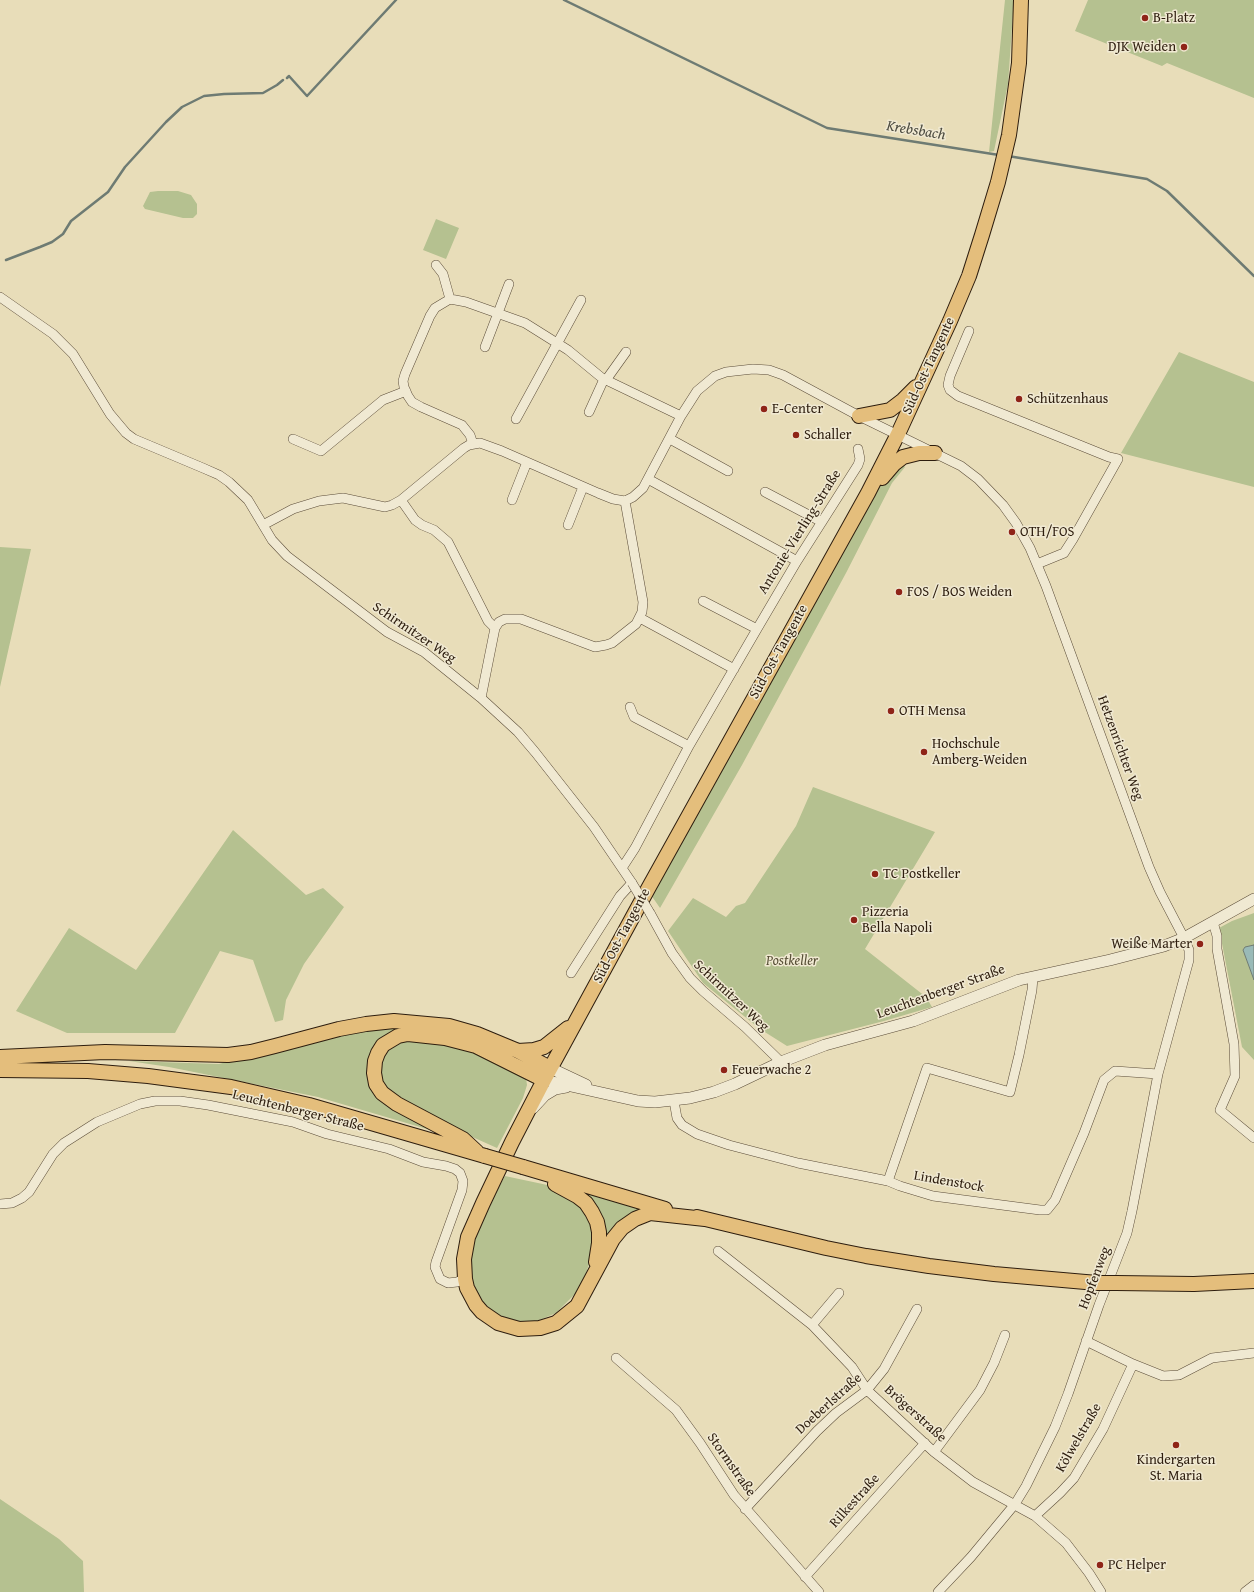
<!DOCTYPE html>
<html>
<head>
<meta charset="utf-8">
<style>
  body { margin:0 }
  canvas { display:block; background:#e8ddb9 }
</style>
</head>
<body>
<canvas width="1254" height="1592"></canvas>
<script>
const ctx = document.querySelector('canvas').getContext('2d');
ctx.lineJoin = 'round';
function fillPath(path, color) { ctx.fillStyle = color; ctx.fill(path, 'evenodd'); }
const toPath = rows => new Path2D(rows.map(r => 'M' + r).join(''));
function stroke(path, color, width, dash) { ctx.strokeStyle = color; ctx.lineWidth = width; ctx.lineCap = dash ? 'butt' : 'round'; ctx.setLineDash(dash || []); ctx.stroke(path); }
function drawText(font, color, halo, rows, align = 'center') {
  ctx.font = font + ' "Gentium Book Plus",serif'; ctx.lineWidth = 3; ctx.setLineDash([]); ctx.textBaseline = 'middle'; ctx.strokeStyle = halo; ctx.fillStyle = color; for (const [text, x, y, turn = 0] of rows) {
    ctx.save(); ctx.translate(x, y); ctx.rotate((+turn || 0) * Math.PI / 180); ctx.textAlign = isNaN(turn) ? turn : align; if (halo) ctx.strokeText(text, 0, 0); ctx.fillText(text, 0, 0); ctx.restore();
  }
}
fillPath(toPath([
  [1005,0,1013,0,1013,13,1008,84,994,151,989,152],
  [1088,0,1254,0,1254,98,1167,63,1162,66,1075,31],
  [158,191,178,191,191,195,197,204,197,214,193,218,183,218,145,209,143,206,150,192],
  [436,219,459,228,446,259,423,250],
  [1179,352,1254,382,1254,487,1121,453],
  [900,461,905,467,892,483,846,573,742,765,660,908,651,895,874,494],
  [0,547,31,549,0,687],
  [813,787,935,832,865,949,926,997,932,1007,884,1021,787,1046,760,1029,703,983,668,931,693,898,726,917,736,906,745,903,796,826],
  [233,830,306,895,323,888,344,907,304,964,286,1000,283,1020,275,1022,253,960,220,951,175,1033,67,1033,16,1011,69,928,136,970],
  [1254,913,1254,945,1245,947,1243,950,1254,980,1254,1060,1242,1047,1219,928,1232,921],
  [412,1026,524,1060,522,1063,405,1029,389,1033,378,1044,372,1082,454,1137,318,1097,169,1067,129,1061,219,1064,334,1033],
  [407,1037,468,1046,526,1078,527,1085,523,1098,497,1148,459,1131,387,1092,379,1079,385,1049],
  [505,1176,552,1186,579,1202,594,1232,590,1261,585,1277,575,1294,556,1313,535,1322,518,1321,502,1317,487,1308,475,1294,468,1265,477,1224],
  [574,1187,656,1209,602,1249],
  [0,1499,59,1539,83,1561,84,1592,0,1592]
]), '#b5c190');
const water = toPath([
  [1254,945,1254,980,1243,950,1245,947,1254,945]
]);
fillPath(water, '#99bab7');
stroke(water, '#6e7b73', 1);
stroke(toPath([
  [564,0,827,128,999,155],
  [287,78,289,76,307,96,396,0],
  [1008,156,1147,179,1167,191,1254,276],
  [6,260,40,247,52,242,63,234,71,221,108,192,125,167,166,122,182,107,204,96,224,94,263,93,277,85,283,80]
]), '#6e7b73', 2.5);
const minor = toPath([
  [436,265,443,274,450,299],
  [0,297,53,334,73,354,110,414,126,433,134,439,203,468,219,475,229,482,248,500,272,540,287,556,387,632,424,652,481,698,518,732,535,752,594,827,632,883,620,896,571,973],
  [969,331,950,376,948,385,950,390,958,396,1109,457,1118,459,1073,539,1064,553,1037,564],
  [485,347,509,284],
  [606,380,626,352],
  [589,412,604,379],
  [516,419,581,300],
  [293,439,321,451,383,400,406,391],
  [670,439,728,471],
  [473,444,470,435,462,425,421,407,412,402,408,396,404,387,403,381,405,374,430,316,435,308,450,299,466,302,525,323,568,350,602,378,681,416],
  [648,479,797,561],
  [765,492,822,522],
  [401,500,415,520,422,525,434,530,448,542,488,621,495,628,481,698],
  [512,500,527,462],
  [263,525,293,509,319,501,343,498,385,507,392,505,401,500,464,448,469,445,480,443,502,451,598,493,613,499,625,501,633,497,643,488,681,416,697,391,715,376,726,372,753,369,769,370,783,375,859,416,961,466,978,479,1003,505,1016,523,1030,548,1046,586,1149,867,1160,892,1184,938,1189,950,1189,960,1158,1074,1132,1211,1127,1233,1099,1305,1068,1394,1055,1427,1026,1486,1015,1504,971,1557,938,1592],
  [568,525,583,487],
  [703,601,757,629],
  [640,618,734,669],
  [495,628,499,622,505,619,521,619,595,647,606,645,612,643,636,624,642,612,643,602,625,501],
  [630,707,634,717,689,746],
  [622,868,635,848,689,746,757,629,797,561,858,465,860,459,858,449],
  [650,913,672,953,690,978,703,991,745,1027,781,1062],
  [1213,922,1217,936,1217,949,1234,1044,1235,1076,1220,1110,1254,1138],
  [674,1101,677,1118,682,1125,697,1134,729,1145,798,1163,888,1181,900,1186,933,1196,1040,1210,1047,1210,1055,1200,1084,1133,1104,1080,1115,1071,1158,1074],
  [888,1181,927,1068,1010,1092,1019,1055,1032,990,1033,977],
  [0,1204,12,1203,22,1198,29,1192,53,1154,64,1143,97,1122,140,1104,155,1101,180,1101,208,1105,293,1122,327,1134,389,1149,423,1162,446,1166,455,1169,460,1173,463,1181,462,1190,436,1262,435,1267,440,1279,448,1283,457,1282,465,1279],
  [718,1251,812,1325,852,1367,867,1390,934,1452,973,1482,1035,1516,1066,1543,1089,1573,1101,1592],
  [812,1325,839,1293],
  [1086,1341,1133,1364,1163,1376,1179,1375,1212,1358,1254,1353],
  [616,1358,676,1410,700,1443,734,1495,819,1592],
  [934,1452,980,1390,994,1363,1005,1335],
  [745,1509,817,1431,836,1413,867,1390,884,1369,917,1309],
  [1035,1516,1060,1493,1074,1478,1103,1429,1133,1364],
  [805,1577,925,1443],
  [1245,1592,1254,1585]
]);
const tertiary = toPath([
  [550,1068,586,1085],
  [544,1080,638,1101,655,1102,690,1098,714,1092,735,1084,781,1062,825,1045,913,1021,1019,980,1110,960,1164,946,1184,938,1254,899],
  [533,1108,545,1095,555,1089,566,1087]
]);
const primary = toPath([
  [859,416,890,410,903,400,916,387],
  [882,478,894,464,903,457,919,453,935,453],
  [518,1051,534,1050,544,1047,568,1028],
  [0,1057,105,1052,228,1055,251,1052,275,1046,339,1029,366,1024,394,1021,449,1026,477,1034,518,1051,550,1068],
  [0,1070,88,1071,148,1076,231,1087,309,1105,485,1156],
  [477,1152,463,1139,397,1104,382,1093,376,1084,374,1073,375,1061,378,1053,383,1045,398,1036,408,1034,445,1038,476,1046,544,1080],
  [523,1167,665,1209],
  [555,1184,577,1196,586,1203,592,1212,597,1222,599,1232,599,1243,596,1262],
  [697,1217,826,1248,866,1256,929,1266,994,1274,1097,1283],
  [705,1219,650,1213,635,1219,622,1228,613,1239,577,1306,556,1323,540,1328,519,1329,498,1323,482,1312,476,1305,467,1288,465,1279,464,1259,468,1237,483,1203,512,1142,544,1080,649,887,868,493,898,434,950,321,969,276,982,235,998,182,1009,135,1019,63,1021,0],
  [1116,1283,1194,1284,1254,1281]
]);
stroke(minor, '#5c4d39', 10);
stroke(tertiary, '#5c4d39', 12);
stroke(primary, '#2d1d0e', 16);
stroke(minor, '#f0e9d2', 9);
stroke(tertiary, '#f0e9d2', 11);
stroke(primary, '#e4be7c', 14);
const minorBridge = toPath([
  [632,883,650,913]
]);
const primaryBridge = toPath([
  [485,1156,523,1167],
  [1097,1283,1116,1283]
]);
stroke(minorBridge, '#5c4d39', 10, []);
stroke(primaryBridge, '#2d1d0e', 16, []);
stroke(minorBridge, '#f0e9d2', 9);
stroke(primaryBridge, '#e4be7c', 14);
for (const [x, y, r, color] of [
  [1145,18,4,"#8f2418"],
  [1184,47,4,"#8f2418"],
  [1019,399,4,"#8f2418"],
  [764,409,4,"#8f2418"],
  [796,435,4,"#8f2418"],
  [1012,532,4,"#8f2418"],
  [899,592,4,"#8f2418"],
  [891,711,4,"#8f2418"],
  [924,752,4,"#8f2418"],
  [875,874,4,"#8f2418"],
  [854,920,4,"#8f2418"],
  [1200,944,4,"#8f2418"],
  [724,1070,4,"#8f2418"],
  [1176,1445,4,"#8f2418"],
  [1100,1565,4,"#8f2418"]
]) { const dot = new Path2D(); dot.arc(x, y, r, 0, 2 * Math.PI); ctx.fillStyle = color; ctx.fill(dot); stroke(dot, '#f0e9d2', 1.5); }
drawText('14px', '#2d1d0e', '#f0e9d2', [
  ["B-Platz",1153,18],
  ["DJK Weiden",1176,47,"right"],
  ["Schützenhaus",1027,399],
  ["E-Center",772,409],
  ["Schaller",804,435],
  ["OTH/FOS",1020,532],
  ["FOS / BOS Weiden",907,592],
  ["OTH Mensa",899,711],
  ["Hochschule",932,744],
  ["Amberg-Weiden",932,760],
  ["TC Postkeller",883,874],
  ["Pizzeria",862,912],
  ["Bella Napoli",862,928],
  ["Weiße Marter",1192,944,"right"],
  ["Feuerwache 2",732,1070],
  ["Kindergarten",1176,1460,"center"],
  ["St. Maria",1176,1476,"center"],
  ["PC Helper",1108,1565]
], 'left');
drawText('14px', '#2d1d0e', '#f0e9d2', [
  ["Süd-Ost-Tangente",929,366,-65],
  ["Antonie-Vierling-Straße",800,532,-58],
  ["Schirmitzer Weg",414,633,34],
  ["Süd-Ost-Tangente",779,652,-61],
  ["Hetzenrichter Weg",1120,748,70],
  ["Süd-Ost-Tangente",622,936,-62],
  ["Leuchtenberger Straße",941,992,-20],
  ["Schirmitzer Weg",731,996,43],
  ["Leuchtenberger Straße",298,1111,14],
  ["Lindenstock",949,1182,10],
  ["Hopfenweg",1095,1278,-69],
  ["Doeberlstraße",829,1404,-42],
  ["Brögerstraße",915,1414,42],
  ["Kölwelstraße",1079,1438,-60],
  ["Stormstraße",731,1465,55],
  ["Rilkestraße",855,1501,-48]
]);
drawText('italic 14px', '#564e35', '#f0e9d2', [
  ["Postkeller",792,961]
]);
drawText('italic 15px', '#4d4c41', '#f0e9d2', [
  ["Krebsbach",916,131,9]
]);
</script>
</body>
</html>
